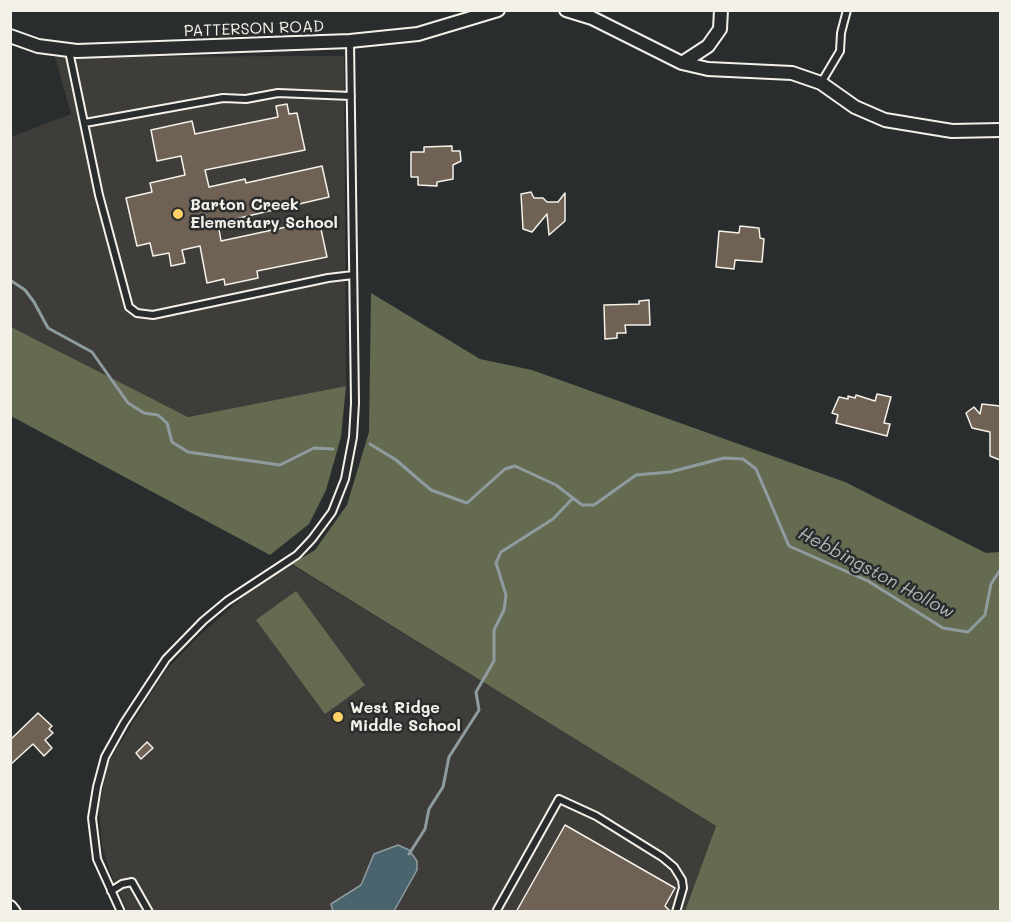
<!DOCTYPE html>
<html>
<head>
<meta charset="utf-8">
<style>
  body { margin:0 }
  #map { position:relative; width:1011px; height:922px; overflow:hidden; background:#2a2d2e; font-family:Mali,sans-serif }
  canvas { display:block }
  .frame { position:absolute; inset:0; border:12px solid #f4f1e8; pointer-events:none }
</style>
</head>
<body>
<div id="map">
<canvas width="1011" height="922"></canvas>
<div class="frame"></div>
</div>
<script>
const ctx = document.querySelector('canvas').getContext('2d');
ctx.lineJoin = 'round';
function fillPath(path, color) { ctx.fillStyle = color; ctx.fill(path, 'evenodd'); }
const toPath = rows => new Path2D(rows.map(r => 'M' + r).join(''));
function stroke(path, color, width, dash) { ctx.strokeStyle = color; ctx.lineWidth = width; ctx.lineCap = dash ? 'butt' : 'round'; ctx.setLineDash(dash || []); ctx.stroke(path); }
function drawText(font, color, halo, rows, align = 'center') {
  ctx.font = font + ' Mali,sans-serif'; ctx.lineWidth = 5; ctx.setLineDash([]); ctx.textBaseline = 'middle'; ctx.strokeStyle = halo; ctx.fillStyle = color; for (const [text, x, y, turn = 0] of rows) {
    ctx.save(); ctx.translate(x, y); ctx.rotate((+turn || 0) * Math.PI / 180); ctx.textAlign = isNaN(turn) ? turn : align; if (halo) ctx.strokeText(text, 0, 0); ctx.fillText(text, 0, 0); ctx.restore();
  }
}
fillPath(toPath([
  [344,56,346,386,188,417,11,327,11,137,71,114,55,57],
  [284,560,716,826,685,911,128,912,111,875,102,846,99,807,108,763,166,670,198,637]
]), '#3f3d3a');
fillPath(toPath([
  [371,293,480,359,532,370,845,482,986,553,1000,552,1000,911,685,911,716,826,292,564,315,550,347,505,369,432],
  [11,327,188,417,346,386,341,437,326,490,309,524,270,555,11,416],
  [296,591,365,685,325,714,256,620]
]), '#656b50');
const water = toPath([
  [398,845,409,850,417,861,417,870,394,911,333,911,331,904,361,885,374,854,398,845]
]);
fillPath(water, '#4a646e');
stroke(water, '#8e9c9f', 1.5);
stroke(toPath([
  [10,280,25,290,34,302,48,328,92,352,128,403,144,413,158,415,167,423,172,442,188,452,280,465,314,448,333,449],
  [370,444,396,460,431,490,467,503,505,469,515,466,556,485,582,505,594,505,636,475,670,472,724,458,743,459,756,469,789,546,868,581,943,628,968,632,985,615,991,584,1000,570],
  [409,854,425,829,429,809,443,787,449,757,479,710,476,692,494,661,494,630,504,610,506,595,496,563,501,552,553,519,573,498]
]), '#8e9c9f', 3);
const building = toPath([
  [287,104,289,114,297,113,305,150,205,170,209,187,245,179,246,183,322,166,329,197,218,223,221,241,319,220,327,257,257,271,258,278,225,285,224,279,207,283,200,246,182,250,185,263,171,266,169,253,153,256,150,243,137,246,126,198,152,192,150,183,185,175,181,156,157,161,151,130,192,121,195,134,278,117,276,106,287,104],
  [452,146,452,151,460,151,461,161,453,165,453,179,437,182,437,186,418,185,418,177,411,177,411,152,424,152,424,147,452,146],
  [531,192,534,198,543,198,547,202,558,202,565,193,565,221,549,235,547,214,532,232,523,229,521,194,531,192],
  [740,226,759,228,760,238,764,239,762,262,735,260,734,269,716,267,719,231,739,233,740,226],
  [649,300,650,325,625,325,626,333,617,333,617,338,605,339,604,305,639,304,639,301,649,300],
  [877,394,891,397,884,423,890,424,887,436,836,423,838,415,832,413,839,397,848,399,848,396,855,398,856,395,875,401,877,394],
  [982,404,1000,406,1000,460,990,456,990,432,972,428,966,413,974,407,980,414,982,404],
  [38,713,52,726,49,729,53,733,45,740,52,748,44,756,33,744,10,765,10,740,38,713],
  [147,742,153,748,141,759,136,753,147,742],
  [565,825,675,888,665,906,671,912,516,912,565,825]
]);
fillPath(building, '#6f6255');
stroke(building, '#f4f1e8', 1.5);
const service = toPath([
  [69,51,99,195,129,307,137,313,153,315,328,278,353,275],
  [821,83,840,51,841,33,847,10],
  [85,123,223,98,246,99,278,93,351,96],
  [111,891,122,884,132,882,149,912],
  [497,910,559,799,596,816,662,857,674,867,682,880,683,888,676,912],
  [121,912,97,859,92,818,97,787,105,757,124,723,166,659,203,621,227,601,297,555,312,539,332,512,345,479,353,437,355,403,350,41]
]);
const minor = toPath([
  [566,10,592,18,682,63,708,69,792,73,821,83,855,107,885,120,952,131,1000,130],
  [10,36,38,46,77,51,350,41,418,34,498,10],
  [682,63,708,46,720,29,721,10],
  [10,907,14,912]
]);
stroke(service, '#f4f1e8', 10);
stroke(minor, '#f4f1e8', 16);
stroke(service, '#2a2d2e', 6);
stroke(minor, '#2a2d2e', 12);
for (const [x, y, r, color] of [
  [178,214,6,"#ffd166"],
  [338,717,6,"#ffd166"]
]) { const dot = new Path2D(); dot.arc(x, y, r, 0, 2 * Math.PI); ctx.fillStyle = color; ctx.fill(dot); stroke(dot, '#2a2d2e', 2); }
drawText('16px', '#f4f1e8', '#2a2d2e', [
  ["PATTERSON ROAD",254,29,-2]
]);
drawText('bold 16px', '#f4f1e8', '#2a2d2e', [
  ["Barton Creek",190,205],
  ["Elementary School",190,223],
  ["West Ridge",350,708],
  ["Middle School",350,726]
], 'left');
drawText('italic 18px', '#b0b9b7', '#2a2d2e', [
  ["Hebbingston Hollow",876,573,28]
]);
</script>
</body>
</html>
